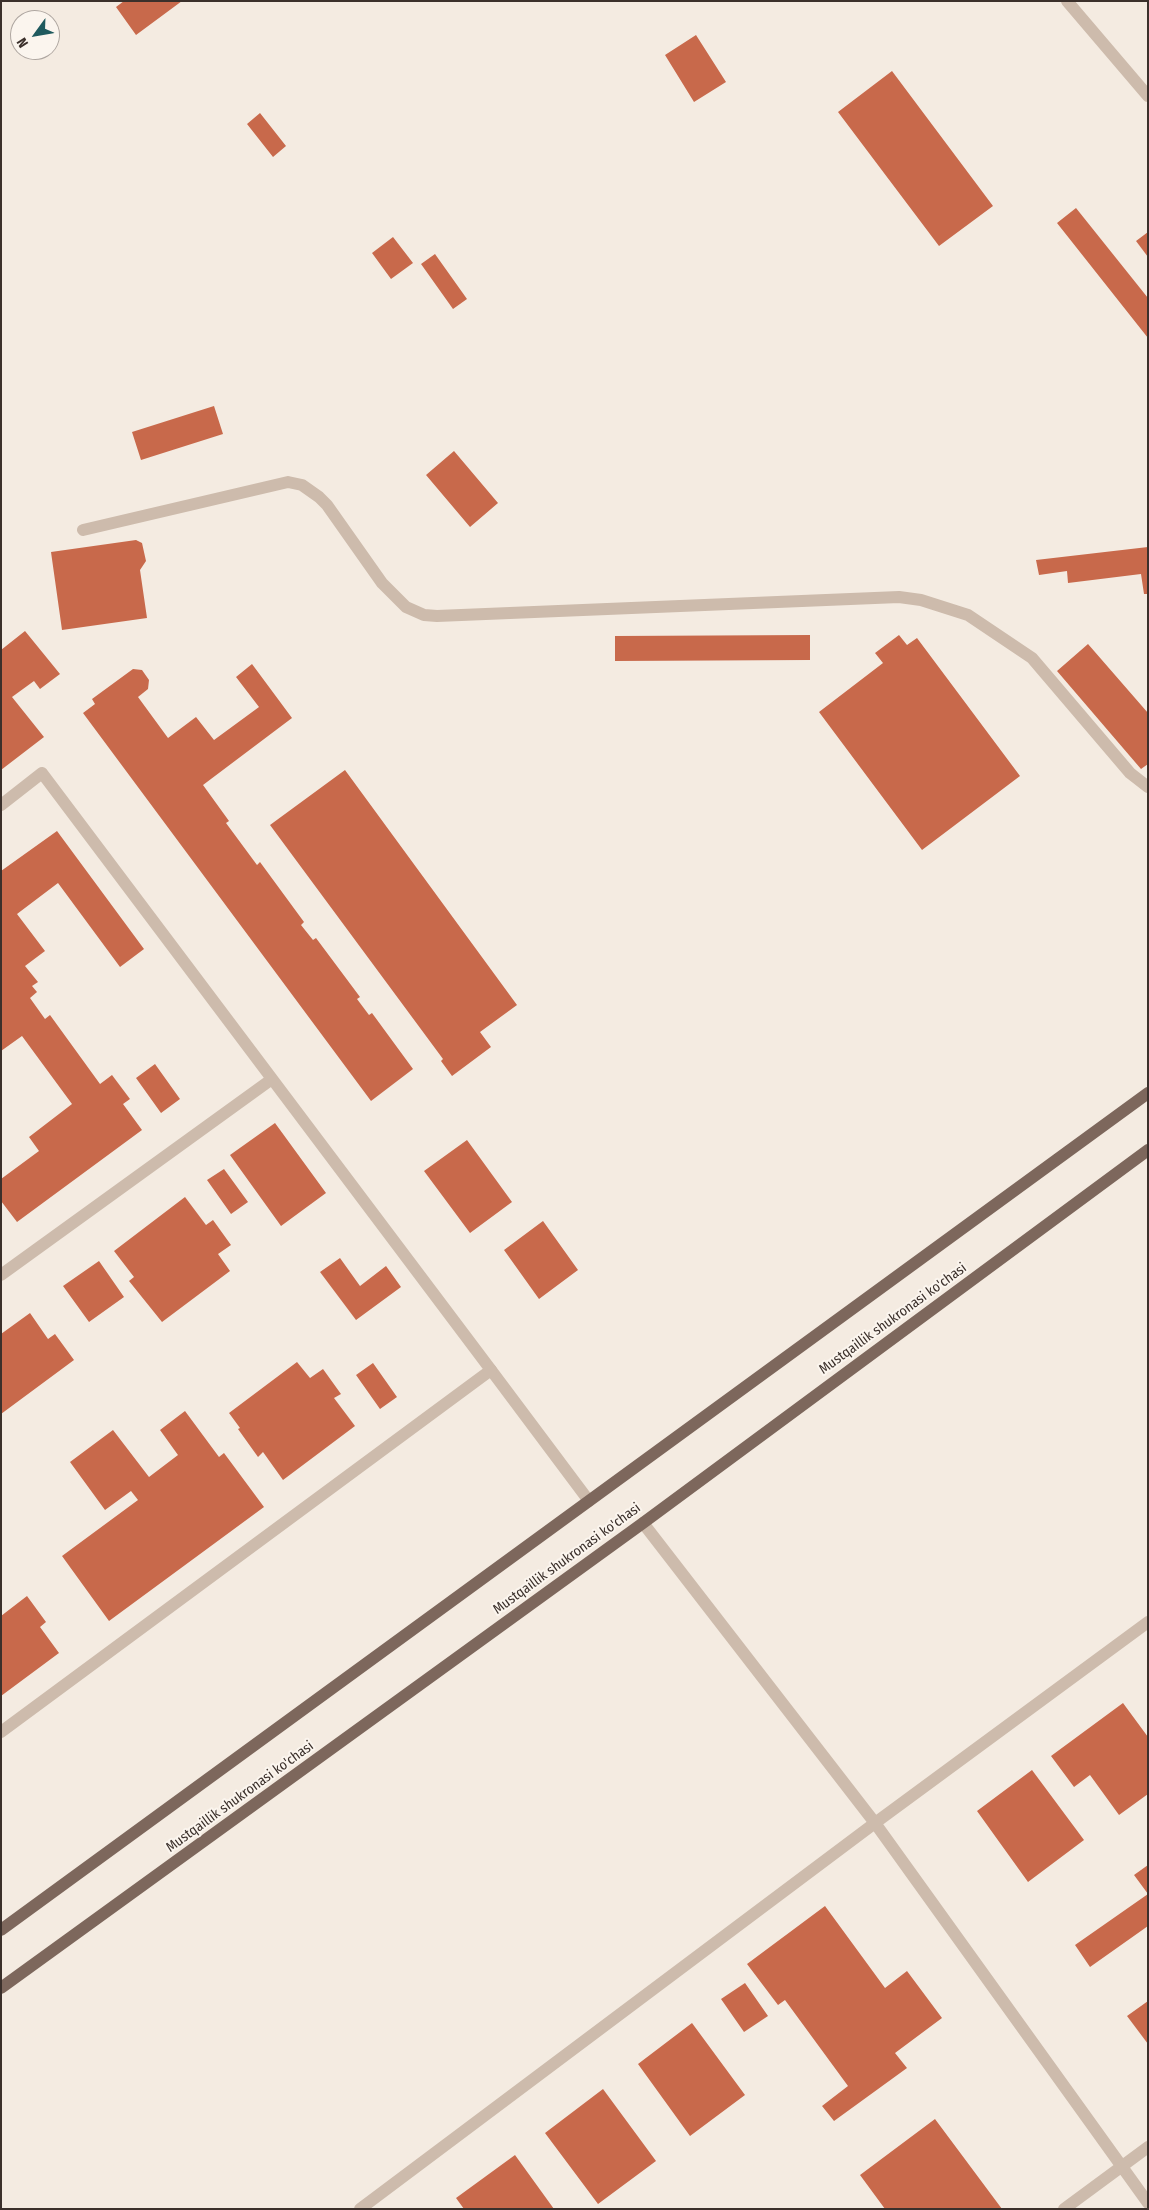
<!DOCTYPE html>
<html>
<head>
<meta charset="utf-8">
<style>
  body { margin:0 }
  #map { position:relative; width:1149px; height:2210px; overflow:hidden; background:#f4ebe1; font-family:"Fira Sans Condensed",sans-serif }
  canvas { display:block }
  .frame { position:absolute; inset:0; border:2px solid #3b302b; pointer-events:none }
  .north { position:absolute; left:10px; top:10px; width:50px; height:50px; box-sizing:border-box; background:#fbf5ee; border:1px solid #aea6a0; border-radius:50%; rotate:238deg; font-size:14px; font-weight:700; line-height:20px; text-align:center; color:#3b302b }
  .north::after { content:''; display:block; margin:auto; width:18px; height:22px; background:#1f5a5e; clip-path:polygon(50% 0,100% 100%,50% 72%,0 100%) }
</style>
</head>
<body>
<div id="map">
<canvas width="1149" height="2210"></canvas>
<div class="frame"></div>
<div class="north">N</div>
</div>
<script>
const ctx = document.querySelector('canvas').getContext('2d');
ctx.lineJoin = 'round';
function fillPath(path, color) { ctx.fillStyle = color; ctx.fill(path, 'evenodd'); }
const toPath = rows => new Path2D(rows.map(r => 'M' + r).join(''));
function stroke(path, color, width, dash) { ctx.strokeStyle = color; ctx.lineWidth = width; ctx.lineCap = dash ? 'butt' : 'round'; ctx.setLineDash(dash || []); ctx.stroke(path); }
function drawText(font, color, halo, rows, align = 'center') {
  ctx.font = font + ' "Fira Sans Condensed",sans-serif'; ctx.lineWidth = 4; ctx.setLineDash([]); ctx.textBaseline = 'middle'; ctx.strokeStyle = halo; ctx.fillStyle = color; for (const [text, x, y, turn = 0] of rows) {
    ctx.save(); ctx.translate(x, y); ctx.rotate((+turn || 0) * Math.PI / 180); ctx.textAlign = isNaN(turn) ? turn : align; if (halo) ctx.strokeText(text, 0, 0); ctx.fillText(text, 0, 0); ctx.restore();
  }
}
fillPath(toPath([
  [124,1,182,1,136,35,116,7],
  [696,35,726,82,694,102,665,55],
  [892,71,993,206,939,246,838,112],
  [260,113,286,146,273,157,247,124],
  [1076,208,1148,298,1148,338,1057,223],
  [1148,232,1148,257,1136,241],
  [393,237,413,263,391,279,372,253],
  [435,254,467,299,453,309,421,264],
  [214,406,223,434,141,460,132,432],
  [454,451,498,503,470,527,426,475],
  [136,540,142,543,146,561,140,570,147,618,62,630,51,552],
  [1148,547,1148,594,1144,594,1141,574,1068,583,1067,571,1039,575,1036,560],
  [25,631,60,674,40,689,34,681,12,697,44,737,1,770,1,650],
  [810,635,810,660,615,661,615,636],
  [899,635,907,645,917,638,1020,776,922,850,819,712,883,663,875,653],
  [1088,644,1148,713,1148,764,1141,769,1057,671],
  [252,664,292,718,203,785,229,821,226,823,257,865,260,862,304,922,301,925,313,940,316,938,360,997,357,999,369,1015,372,1013,413,1069,371,1101,83,713,95,704,92,699,133,669,142,670,149,680,148,689,138,697,168,738,196,717,214,740,259,707,236,677],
  [345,770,517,1005,480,1032,491,1047,452,1076,441,1061,443,1059,270,825],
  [57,831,144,949,120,967,58,883,17,914,45,951,25,966,38,982,32,986,37,992,30,998,45,1019,50,1015,100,1084,112,1075,130,1099,123,1104,142,1130,17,1222,1,1201,1,1179,39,1151,29,1137,72,1104,22,1036,1,1051,1,871],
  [155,1064,180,1099,161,1113,136,1078],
  [275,1123,326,1193,281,1226,230,1155],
  [467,1140,512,1202,470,1233,424,1171],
  [224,1169,248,1202,231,1214,207,1180],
  [185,1197,206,1225,213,1220,231,1245,218,1254,230,1271,162,1322,129,1281,134,1277,114,1251],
  [543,1221,578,1270,539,1299,504,1250],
  [340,1258,360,1286,386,1266,401,1287,356,1320,320,1272],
  [99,1261,124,1297,89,1322,63,1286],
  [30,1313,48,1339,55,1334,74,1360,1,1414,1,1334],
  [297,1362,310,1378,323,1369,341,1394,334,1398,355,1426,283,1480,263,1452,258,1457,238,1429,240,1428,229,1413],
  [373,1363,397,1397,380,1409,356,1375],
  [185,1411,219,1457,224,1453,264,1507,109,1621,62,1556,138,1500,131,1491,105,1510,70,1462,113,1430,149,1477,178,1455,160,1430],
  [27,1596,46,1622,40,1627,59,1653,1,1696,1,1616],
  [1123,1703,1148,1737,1148,1794,1119,1815,1090,1775,1074,1787,1051,1756],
  [1032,1770,1084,1840,1028,1882,977,1811],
  [1148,1865,1148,1894,1134,1875],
  [1148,1894,1148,1926,1090,1967,1075,1945],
  [825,1906,885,1988,907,1971,942,2018,895,2053,907,2068,834,2121,822,2106,848,2086,785,2000,778,2005,747,1964],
  [745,1983,768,2016,744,2032,721,1999],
  [1148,2001,1148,2044,1127,2016],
  [692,2023,745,2095,690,2136,638,2064],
  [603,2089,656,2161,598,2204,545,2133],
  [935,2119,1002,2209,885,2209,860,2175],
  [515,2155,554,2209,464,2209,456,2198]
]), '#c8694b');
stroke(toPath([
  [83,530,288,482,302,485,319,497,327,505,382,583,406,607,424,615,437,616,899,597,921,600,968,615,1032,658,1130,773,1148,787],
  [491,1370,589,1501],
  [643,1523,875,1823,1148,2203],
  [360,2209,875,1823,1148,1622],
  [1064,2209,1148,2147]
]), '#cdbbac', 12);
stroke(toPath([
  [1067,1,1148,96],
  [1,805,42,773,491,1370,1,1732],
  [1,1275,272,1079]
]), '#cdbbac', 12);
stroke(toPath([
  [1,1930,1148,1093],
  [1,1988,643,1523,1148,1150]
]), '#7d675c', 12);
drawText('14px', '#3b302b', '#fbf5ee', [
  ["Mustqaillik shukronasi ko'chasi",893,1319,-36],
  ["Mustqaillik shukronasi ko'chasi",567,1559,-36],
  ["Mustqaillik shukronasi ko'chasi",240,1797,-36]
]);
</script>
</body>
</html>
